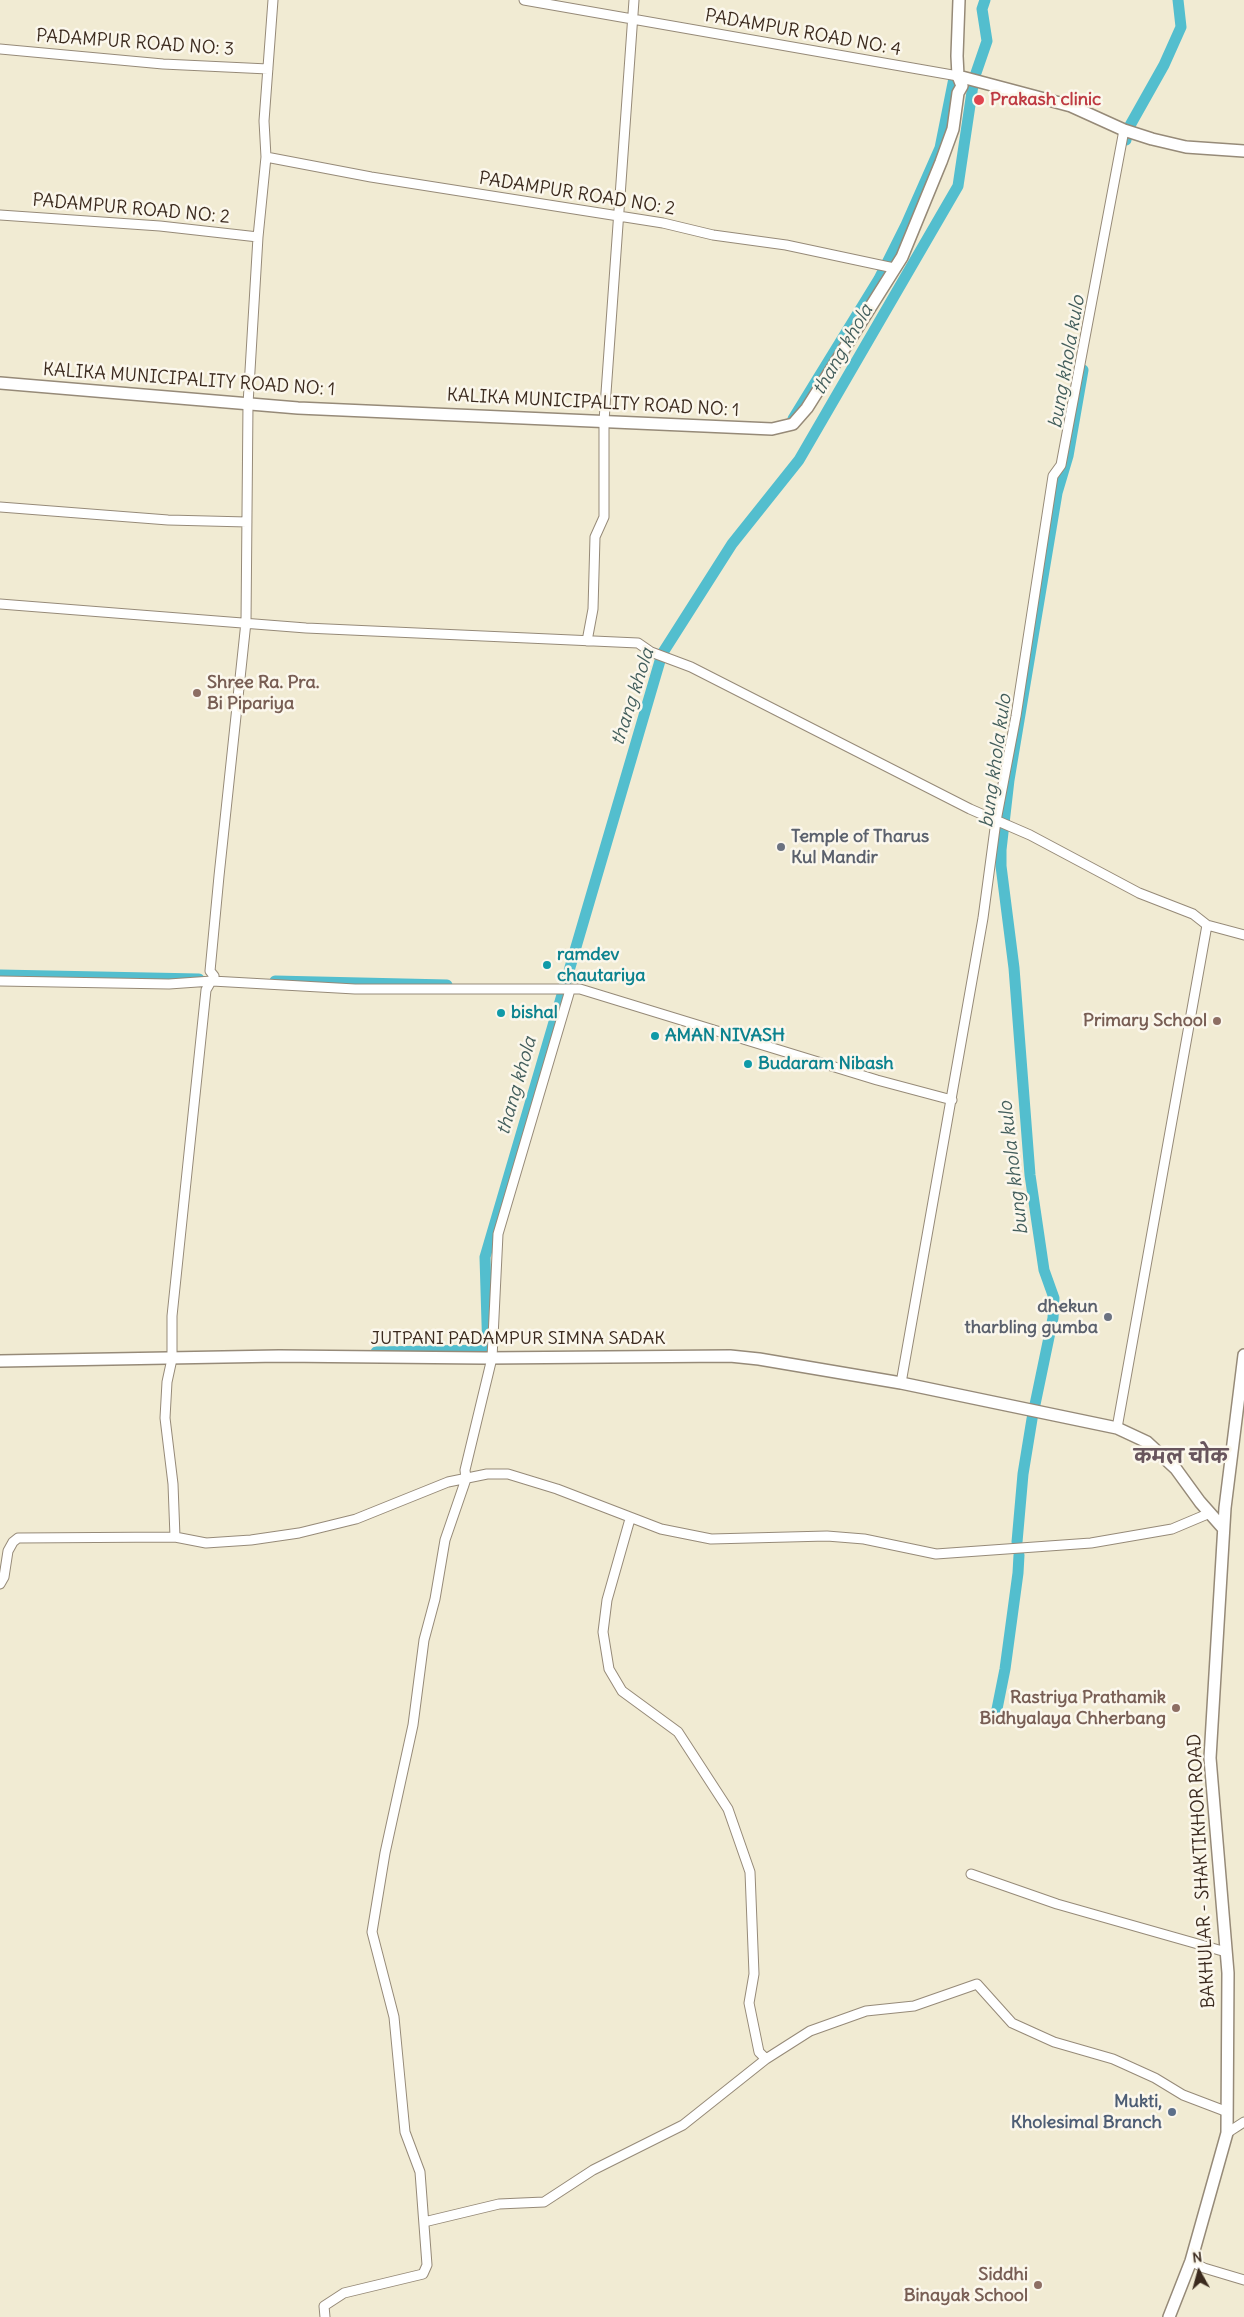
<!DOCTYPE html>
<html>
<head>
<meta charset="utf-8">
<style>
  body { margin:0 }
  #map { position:relative; width:1244px; height:2317px; overflow:hidden; background:#f1ebd3; font-family:Delius,sans-serif }
  canvas { display:block }
  .north { position:absolute; left:1174px; top:2247px; width:50px; height:50px; -webkit-text-stroke:4px #fbf7ec; paint-order:stroke; rotate:353deg; font-size:14px; font-weight:700; line-height:20px; text-align:center; color:#3b2a1e }
  .north::after { content:''; display:block; margin:auto; width:18px; height:22px; background:#3b2a1e; clip-path:polygon(50% 0,100% 100%,50% 72%,0 100%) }
</style>
</head>
<body>
<div id="map">
<canvas width="1244" height="2317"></canvas>
<div class="north">N</div>
</div>
<script>
const ctx = document.querySelector('canvas').getContext('2d');
ctx.lineJoin = 'round';
const toPath = rows => new Path2D(rows.map(r => 'M' + r).join(''));
function stroke(path, color, width, dash) { ctx.strokeStyle = color; ctx.lineWidth = width; ctx.lineCap = dash ? 'butt' : 'round'; ctx.setLineDash(dash || []); ctx.stroke(path); }
function drawText(font, color, halo, rows, align = 'center') {
  ctx.font = font + ' Delius,"Playpen Sans Deva",sans-serif'; ctx.lineWidth = 5; ctx.setLineDash([]); ctx.textBaseline = 'middle'; ctx.strokeStyle = halo; ctx.fillStyle = color; for (const [text, x, y, turn = 0] of rows) {
    ctx.save(); ctx.translate(x, y); ctx.rotate((+turn || 0) * Math.PI / 180); ctx.textAlign = isNaN(turn) ? turn : align; if (halo) ctx.strokeText(text, 0, 0); ctx.fillText(text, 0, 0); ctx.restore();
  }
}
stroke(toPath([
  [976,73,987,41,982,9,985,0],
  [1126,140,1128,129,1164,65,1181,27,1178,0],
  [793,419,879,279,906,225,940,148,954,78],
  [0,975,199,979],
  [275,981,447,985],
  [376,1352,487,1350],
  [488,1355,485,1257,662,654,732,544,799,460,958,186,973,85],
  [1017,1542,1023,1474,1032,1419,1053,1318,1054,1298,1044,1270,1030,1175,1014,968,1001,866,1001,850,1009,780,1057,493,1068,456,1083,370],
  [996,1714,1005,1669,1018,1573,1019,1555]
]), '#53bece', 11);
const minor = toPath([
  [524,0,958,76],
  [0,49,163,64,268,69],
  [266,157,371,177,663,223,713,235,786,245,894,268],
  [0,215,160,226,258,237],
  [0,507,168,520,247,522],
  [0,604,306,628,638,643,651,652,691,667,970,809,1030,835,1139,893,1193,914,1207,925,1244,935],
  [587,641,593,609,595,537,604,517,604,421,634,0],
  [0,981,169,984,212,981,355,989,580,989,877,1080,952,1100],
  [901,1383,983,918,996,821,1016,716,1053,476,1061,465,1124,130],
  [1117,1428,1207,925],
  [630,1519,607,1600,603,1632,609,1669,622,1691,678,1732,728,1809,750,1872,754,1974,749,2003,759,2052,766,2059],
  [175,1537,173,1484,165,1418,167,1382,172,1359,172,1316,206,990,214,976,210,971,219,876,246,622,248,404,258,237,266,157,264,121,273,0],
  [0,1584,4,1577,8,1551,13,1542,18,1538,175,1537,206,1543,251,1540,299,1533,356,1519,448,1482,487,1474,508,1474,557,1489,661,1529,711,1539,827,1536,864,1539,936,1554,1091,1543,1172,1529,1210,1513],
  [971,1874,1057,1904,1226,1952],
  [1227,2133,1244,2122],
  [424,2222,499,2204,544,2202,593,2170,683,2125,766,2059,810,2031,866,2011,914,2006,977,1984,1012,2023,1054,2042,1113,2059,1155,2078,1183,2095,1225,2111],
  [1191,2261,1204,2268,1244,2280],
  [325,2317,324,2306,344,2293,423,2274,427,2265,420,2172,405,2132,394,2017,372,1932,385,1853,413,1725,424,1640,435,1599,445,1540,466,1479,465,1470,492,1358,498,1234,570,990]
]);
const tertiary = toPath([
  [958,76,1071,106,1124,130,1152,139,1186,147,1244,151],
  [0,383,298,408,772,429,793,424,807,408,902,257,941,162,953,129,958,93,962,86,958,76,957,56,959,0],
  [0,1361,279,1356,485,1358,730,1356,759,1359,901,1383,1117,1428,1147,1442,1176,1469,1200,1502,1223,1528],
  [1169,2317,1191,2261,1227,2133,1228,1973,1210,1758,1225,1508,1244,1355]
]);
stroke(minor, '#968a78', 11);
stroke(tertiary, '#968a78', 14);
stroke(minor, '#fff', 9);
stroke(tertiary, '#fff', 11);
for (const [x, y, r, color] of [
  [979,100,6,"#e0444e"],
  [197,693,5,"#8d6e63"],
  [781,847,5,"#6b7280"],
  [547,965,5,"#0f9aa8"],
  [501,1013,5,"#0f9aa8"],
  [1217,1021,5,"#8d6e63"],
  [655,1036,5,"#0f9aa8"],
  [748,1064,5,"#0f9aa8"],
  [1108,1317,5,"#6b7280"],
  [1176,1708,5,"#8d6e63"],
  [1172,2112,5,"#5c6f8a"],
  [1038,2285,5,"#8d6e63"]
]) { const dot = new Path2D(); dot.arc(x, y, r, 0, 2 * Math.PI); ctx.fillStyle = color; ctx.fill(dot); stroke(dot, '#fbf7ec', 2); }
drawText('18px', '#3b2a1e', '#fbf7ec', [
  ["PADAMPUR ROAD NO: 4",803,33,10],
  ["PADAMPUR ROAD NO: 3",135,43,4],
  ["PADAMPUR ROAD NO: 2",577,194,9],
  ["PADAMPUR ROAD NO: 2",131,209,5],
  ["KALIKA MUNICIPALITY ROAD NO: 1",189,380,4],
  ["KALIKA MUNICIPALITY ROAD NO: 1",593,403,3],
  ["JUTPANI PADAMPUR SIMNA SADAK",518,1339],
  ["BAKHULAR - SHAKTIKHOR ROAD",1202,1871,-93]
]);
drawText('bold 18px', '#be3a42', '#fbf7ec', [
  ["Prakash clinic",990,100]
], 'left');
drawText('bold 18px', '#785e54', '#fbf7ec', [
  ["Shree Ra. Pra.",207,683,"left"],
  ["Bi Pipariya",207,704,"left"],
  ["Primary School",1207,1021],
  ["Rastriya Prathamik",1166,1698],
  ["Bidhyalaya Chherbang",1166,1719],
  ["Siddhi",1028,2275],
  ["Binayak School",1028,2296]
], 'right');
drawText('bold 18px', '#5b616d', '#fbf7ec', [
  ["Temple of Tharus",791,837],
  ["Kul Mandir",791,858],
  ["dhekun",1098,1307,"right"],
  ["tharbling gumba",1098,1328,"right"]
], 'left');
drawText('bold 18px', '#0d838f', '#fbf7ec', [
  ["ramdev",557,955],
  ["chautariya",557,976],
  ["bishal",511,1013],
  ["AMAN NIVASH",665,1036],
  ["Budaram Nibash",758,1064]
], 'left');
drawText('bold 18px', '#4e5e75', '#fbf7ec', [
  ["Mukti,",1162,2102],
  ["Kholesimal Branch",1162,2123]
], 'right');
drawText('italic 19px', '#435e5c', '#fbf7ec', [
  ["thang khola",843,350,-60],
  ["bung khola kulo",1067,362,-80],
  ["thang khola",633,697,-72],
  ["bung khola kulo",996,761,-82],
  ["thang khola",517,1086,-74],
  ["bung khola kulo",1014,1168,-97]
]);
drawText('bold 19px', '#68555d', '#fbf7ec', [
  ["कमल चोक",1181,1458]
]);
</script>
</body>
</html>
